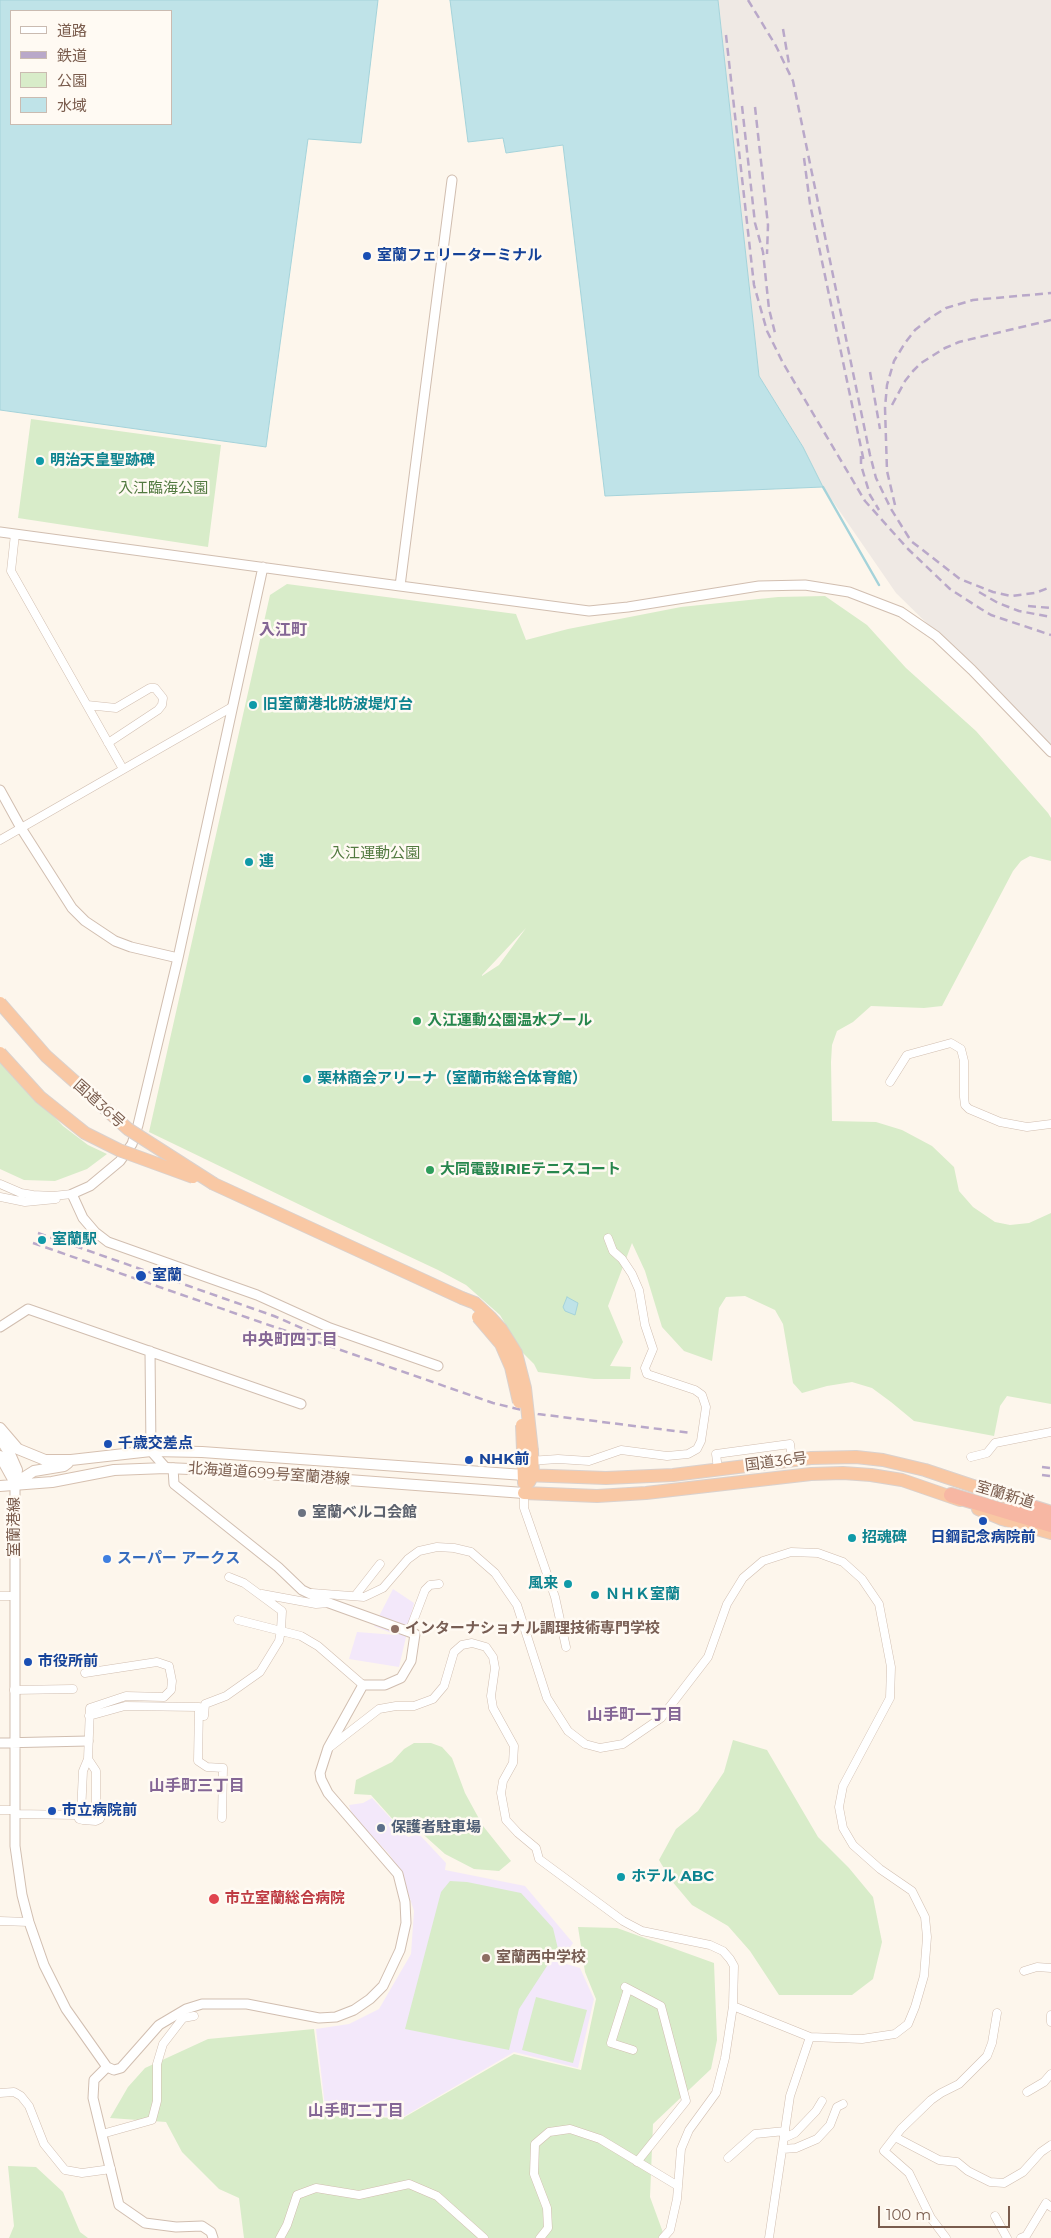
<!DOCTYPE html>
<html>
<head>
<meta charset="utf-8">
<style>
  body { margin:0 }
  #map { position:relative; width:1051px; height:2238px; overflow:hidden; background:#fdf6ec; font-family:Montserrat,"Noto Sans JP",sans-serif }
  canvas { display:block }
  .legend { position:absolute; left:10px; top:10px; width:162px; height:115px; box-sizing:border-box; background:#fffaf3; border:1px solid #cabbb1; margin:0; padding:6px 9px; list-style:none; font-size:15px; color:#7a5c4d }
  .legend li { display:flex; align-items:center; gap:10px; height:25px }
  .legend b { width:25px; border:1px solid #cabbb1 }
  .scale { position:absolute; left:878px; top:2206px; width:132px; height:22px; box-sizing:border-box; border:2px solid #7a5c4d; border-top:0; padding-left:6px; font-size:15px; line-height:18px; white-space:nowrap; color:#7a5c4d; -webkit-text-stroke:4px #fffaf3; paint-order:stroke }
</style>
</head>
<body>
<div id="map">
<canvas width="1051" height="2238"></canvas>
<ul class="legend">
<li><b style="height:6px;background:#fff"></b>道路</li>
<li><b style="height:6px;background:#b9a8c9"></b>鉄道</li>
<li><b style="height:14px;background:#d8ecc9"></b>公園</li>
<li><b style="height:14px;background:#bfe3e8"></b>水域</li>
</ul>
<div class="scale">100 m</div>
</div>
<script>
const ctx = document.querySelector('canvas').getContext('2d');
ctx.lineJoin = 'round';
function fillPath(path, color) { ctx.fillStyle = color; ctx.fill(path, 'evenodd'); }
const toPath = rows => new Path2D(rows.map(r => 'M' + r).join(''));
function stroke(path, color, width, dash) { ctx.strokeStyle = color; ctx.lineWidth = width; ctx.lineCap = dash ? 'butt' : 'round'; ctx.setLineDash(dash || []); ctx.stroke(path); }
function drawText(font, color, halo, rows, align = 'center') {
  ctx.font = font + ' Montserrat,"Noto Sans JP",sans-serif'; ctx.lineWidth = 5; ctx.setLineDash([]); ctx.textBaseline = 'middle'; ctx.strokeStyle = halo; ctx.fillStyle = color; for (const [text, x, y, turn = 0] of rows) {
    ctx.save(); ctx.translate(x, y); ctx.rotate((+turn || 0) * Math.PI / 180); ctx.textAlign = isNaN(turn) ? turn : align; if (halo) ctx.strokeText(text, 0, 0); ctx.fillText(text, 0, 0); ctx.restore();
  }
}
fillPath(toPath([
  [718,0,1051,0,1051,745,896,593,823,487,803,447,759,376]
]), '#efe9e4');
fillPath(toPath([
  [393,1589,414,1603,399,1667,349,1659,357,1632,396,1635,374,1626],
  [372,1798,408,1837,419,1834,446,1863,445,1870,525,1886,573,1943,560,1962,580,1968,594,1999,578,2068,514,2052,403,2117,326,2115,316,2029,349,2024,379,2009,411,1954,414,1911,402,1874,389,1854,352,1815,349,1805,363,1803]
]), '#f3e8fa');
fillPath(toPath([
  [31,419,221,445,208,547,18,518],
  [287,584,516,614,526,640,568,629,681,607,778,597,825,596,867,625,906,668,976,731,1048,813,1051,818,1051,861,1030,856,1021,861,1013,871,942,1006,924,1008,871,1006,853,1022,837,1031,832,1045,831,1062,832,1121,876,1122,902,1130,932,1146,954,1167,959,1191,973,1207,995,1222,1010,1225,1029,1223,1051,1213,1051,1404,1007,1396,1000,1406,994,1436,914,1421,891,1402,872,1388,852,1382,827,1386,802,1393,793,1383,783,1324,775,1310,745,1296,726,1297,719,1308,712,1361,684,1351,662,1327,645,1271,632,1243,608,1306,623,1342,610,1366,631,1367,630,1379,594,1379,538,1372,534,1364,522,1352,500,1315,466,1285,438,1270,321,1215,149,1132,270,595],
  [526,928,499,965,482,976,482,975],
  [0,1060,63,1126,88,1145,107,1154,87,1169,55,1181,24,1180,0,1169],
  [733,1740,767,1750,818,1837,849,1868,873,1897,882,1942,873,1979,852,1995,779,1995,750,1951,728,1926,692,1905,671,1880,659,1860,676,1829,698,1811,724,1772],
  [414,1743,431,1743,442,1747,452,1758,465,1793,483,1826,511,1861,499,1871,474,1869,445,1854,416,1828,405,1833,371,1795,354,1794,356,1780,392,1762,404,1749],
  [450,1881,467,1882,521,1893,553,1928,558,1949,519,2009,509,2050,405,2029,441,1892],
  [578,1927,617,1928,714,1963,717,2040,711,2069,653,2124,650,2197,665,2238,244,2238,239,2198,219,2189,182,2152,166,2122,110,2118,128,2087,145,2068,208,2039,314,2029,325,2116,403,2118,514,2054,581,2070,596,1999,585,1972],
  [536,1997,587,2010,573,2063,522,2050],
  [8,2166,36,2167,63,2192,80,2232,88,2238,9,2238,14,2226]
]), '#d8ecc9');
const water = toPath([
  [0,0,378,0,361,143,308,139,266,447,0,410,0,0],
  [11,11,171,11,171,124,11,124,11,11],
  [450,0,718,0,759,376,803,447,823,487,605,496,563,145,506,153,503,138,468,142,450,0],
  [567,1297,578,1303,575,1315,565,1311,563,1307,567,1297]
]);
fillPath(water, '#bfe3e8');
stroke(water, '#a5d3da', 1);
stroke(toPath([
  [823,487,879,585]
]), '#a5d3da', 2.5);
const minor = toPath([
  [15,534,11,571,123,769],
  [87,705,116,708,150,688,155,688,163,698,162,705,158,710,108,743],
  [0,840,232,707],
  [890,1082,907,1055,951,1043,961,1049,964,1061,964,1097,965,1105,969,1109,1000,1122,1027,1127,1051,1124],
  [0,1184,21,1193,33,1195,53,1196,72,1194],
  [0,1197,25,1202,56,1199],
  [971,1457,987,1453,995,1443,1051,1432],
  [529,1461,558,1459,589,1461,621,1450,667,1456,688,1454,697,1449,701,1441,706,1407,702,1395,695,1390,647,1374,645,1368,653,1349,645,1325,639,1290,632,1274,622,1259,613,1251,608,1238],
  [718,1469,716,1454,790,1444,792,1459],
  [524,1493,524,1508,555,1597,566,1647],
  [312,1593,364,1597,383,1588,408,1559,419,1551,437,1547,454,1548,471,1552,495,1573,517,1605,547,1698,568,1731,585,1744,600,1748,623,1744,661,1718,708,1657,727,1604,743,1578,763,1561,791,1552,818,1553,843,1562,862,1579,879,1604,891,1667,890,1698,843,1786,839,1807,843,1828,853,1845,880,1869,912,1891,925,1917,927,1937,924,1976,915,2007,908,2024,895,2034,862,2039,810,2037,733,2006],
  [262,1594,316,1604,329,1603],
  [0,1596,14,1596],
  [355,1596,380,1564],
  [238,1620,301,1636,318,1646,363,1685],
  [409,1632,425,1590,430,1585,439,1584],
  [14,1690,73,1689],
  [89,1716,125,1706,199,1707,198,1761,207,1767,223,1768,222,1818],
  [204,1716,205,1704,226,1696,260,1672,279,1641,281,1630,282,1611,244,1583,229,1577],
  [330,1747,379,1709,396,1706,414,1706,433,1699,444,1686,454,1652,462,1645,472,1643,486,1647,493,1657,495,1668,491,1696,493,1708,514,1746,513,1763,503,1781,501,1793,506,1820,518,1833,536,1848,539,1859,623,1921,642,1931,710,1945,723,1951,730,1959,734,1966,733,2006,725,2058,716,2093,689,2130,681,2149,677,2199,670,2230,663,2238],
  [0,1810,15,1810],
  [15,1814,77,1815,81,1813,83,1771,88,1759,90,1708,126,1696,164,1697,171,1690,172,1681,169,1666,157,1662,85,1673],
  [77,1815,79,1819,83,1820,96,1821,100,1819,101,1815,96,1805,96,1771,88,1759],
  [0,1921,29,1922],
  [1024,1971,1037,1967,1051,1968],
  [625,1987,661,2006,686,2101,637,2162],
  [628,1989,611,2043,633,2050],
  [1051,2015,1051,2022],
  [1027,2092,1044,2082,1051,2074],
  [0,2093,14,2092,21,2096,29,2106,44,2144,65,2170,82,2173,111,2169],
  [102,2134,152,2120,157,2101,157,2064,163,2044,183,2018,194,2016],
  [895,2137,939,2160,957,2162,968,2171,990,2182,1004,2183,1023,2172,1041,2152,1051,2145],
  [784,2138,795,2133,816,2111,822,2101],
  [783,2149,796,2148,817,2139,830,2125,837,2107,843,2104],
  [728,2158,755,2134,785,2131],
  [995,2216,1007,2238],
  [280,2238,287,2225,297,2195,316,2188,359,2195,409,2184,437,2196,484,2238],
  [540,2238,548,2228,547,2208,534,2174,535,2144,549,2132,570,2129,600,2139,678,2186],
  [769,2238,790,2096,810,2037],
  [946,2238,931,2218,909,2173,884,2151,901,2129,931,2100,941,2093,959,2084,987,2056,992,2043,997,2013],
  [1021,2238,1026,2236,1046,2203,1051,2207]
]);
const tertiary = toPath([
  [0,532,400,586,452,180],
  [263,567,178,958,138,1125,132,1144,120,1161,90,1186,72,1194,83,1218,95,1232,108,1242,257,1295,330,1328,438,1366],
  [400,586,589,611,628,607,759,586,805,585,849,592,901,612,936,636,972,670,1051,752],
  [0,790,21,828,72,908,85,921,115,941,131,947,178,958],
  [0,1327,28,1309,301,1404],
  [150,1351,151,1451,166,1468],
  [15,1483,15,1846,22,1895,29,1922,44,1965,66,2009,107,2067,114,2070,121,2068,159,2025,186,2009,202,2004,247,2004,319,2018,336,2017,354,2010,370,1999,383,1986,400,1950,406,1923,405,1902,398,1874,328,1793,321,1779,320,1773,328,1748,363,1685,385,1685,401,1678,411,1661,415,1634,329,1603,302,1590,278,1567,174,1484,173,1468],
  [0,1743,88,1741],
  [107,2067,94,2080,93,2098,119,2205,145,2223,176,2227,202,2226,211,2232,213,2238]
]);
const secondary = toPath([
  [0,1428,18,1449,45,1460,71,1460,151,1451,202,1452,524,1475],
  [0,1438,10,1454,17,1470,15,1483],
  [0,1456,15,1483],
  [15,1483,34,1471,64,1466,68,1463],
  [0,1486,52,1482,114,1470,166,1468,213,1470,524,1493]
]);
const trunk = toPath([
  [214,1184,462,1298],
  [523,1450,524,1483],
  [524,1475,606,1478,673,1475,811,1458,856,1457,883,1460,925,1470,1021,1502],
  [529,1482,533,1475,532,1451],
  [524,1493,597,1496,646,1493,811,1474,843,1473,871,1475,902,1480,960,1500],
  [978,1509,1002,1519,1051,1533]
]);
const motorway = toPath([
  [951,1495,1051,1525],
  [1013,1501,1051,1513]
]);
stroke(minor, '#d1beb0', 9);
stroke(tertiary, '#d1beb0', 11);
stroke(secondary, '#d6c0b0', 12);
stroke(trunk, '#dad1cd', 14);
stroke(motorway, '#dad1cd', 16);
stroke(minor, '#fff', 8);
stroke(tertiary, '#fff', 9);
stroke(secondary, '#fff', 10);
stroke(trunk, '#f9c8a4', 12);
stroke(motorway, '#f7b7a3', 14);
stroke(toPath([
  [748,0,776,46,793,81,870,455,876,478,891,509,911,541,960,579,993,592,1011,596,1035,593,1051,587],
  [783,29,789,64],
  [726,35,754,285,767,331,783,363,865,501,908,549,950,589,981,609,991,615,1051,635],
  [742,106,755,223,763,252,769,309,775,333],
  [755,107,768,225,767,254],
  [804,158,810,204,864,462],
  [870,372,880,429],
  [892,405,905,381,913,371,921,363,945,348,959,342,1051,320],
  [861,456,861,465,870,495,879,510],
  [895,505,887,471,885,408,887,385,894,361,905,343,915,330,930,318,946,308,973,300,1051,293],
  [979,592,998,603,1019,611,1051,617],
  [1028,606,1051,608],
  [38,1233,274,1316,327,1339],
  [33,1243,493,1403,538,1414,691,1433],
  [1042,1467,1051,1468],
  [1042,1475,1051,1476]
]), '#b9a8c9', 2.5, [8, 5]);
const trunkBridge = toPath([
  [0,1003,46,1056,128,1129,214,1184],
  [0,1053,40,1097,85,1133,119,1150,193,1177],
  [462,1298,475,1303,490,1317,501,1329,516,1353,525,1388,532,1451],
  [478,1317,501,1344,511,1367,519,1402],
  [522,1425,523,1450]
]);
stroke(trunkBridge, '#dad1cd', 14, []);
stroke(trunkBridge, '#f9c8a4', 12);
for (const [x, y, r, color] of [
  [367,256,5,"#1a4fb4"],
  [40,461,5,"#0f9aa8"],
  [253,705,5,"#0f9aa8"],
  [249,862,5,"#0f9aa8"],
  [417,1021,5,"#2e9e5b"],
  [307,1079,5,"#0f9aa8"],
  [430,1170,5,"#2e9e5b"],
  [42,1240,5,"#0f9aa8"],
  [141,1276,6,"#1a4fb4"],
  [108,1444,5,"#1a4fb4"],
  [469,1460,5,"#1a4fb4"],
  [302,1513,5,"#6b7280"],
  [983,1521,5,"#1a4fb4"],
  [852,1538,5,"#0f9aa8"],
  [107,1559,5,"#3f7fe0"],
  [568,1584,5,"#0f9aa8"],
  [595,1595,5,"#0f9aa8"],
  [395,1629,5,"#8d6e63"],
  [28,1662,5,"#1a4fb4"],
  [52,1811,5,"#1a4fb4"],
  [381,1828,5,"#5c6f8a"],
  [621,1877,5,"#0f9aa8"],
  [214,1899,6,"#e0444e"],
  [486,1958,5,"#8d6e63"]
]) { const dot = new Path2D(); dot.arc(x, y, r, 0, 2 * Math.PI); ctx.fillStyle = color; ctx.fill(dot); stroke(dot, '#fffaf3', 2); }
drawText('bold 15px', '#164399', '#fffaf3', [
  ["室蘭フェリーターミナル",377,256],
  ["室蘭",152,1276],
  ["千歳交差点",118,1444],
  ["NHK前",479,1460],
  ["日鋼記念病院前",983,1538,"center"],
  ["市役所前",38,1662],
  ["市立病院前",62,1811]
], 'left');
drawText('bold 15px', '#0d838f', '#fffaf3', [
  ["明治天皇聖跡碑",50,461],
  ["旧室蘭港北防波堤灯台",263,705],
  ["連",259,862],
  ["栗林商会アリーナ（室蘭市総合体育館）",317,1079],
  ["室蘭駅",52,1240],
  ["招魂碑",862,1538],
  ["風来",558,1584,"right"],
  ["ＮＨＫ室蘭",605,1595],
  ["ホテル ABC",631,1877]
], 'left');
drawText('15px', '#537a41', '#fffaf3', [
  ["入江臨海公園",163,489],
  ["入江運動公園",375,854]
]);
drawText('bold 15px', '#27864d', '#fffaf3', [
  ["入江運動公園温水プール",427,1021],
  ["大同電設IRIEテニスコート",440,1170]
], 'left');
drawText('15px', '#7a5c4d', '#fffaf3', [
  ["国道36号",99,1104,42],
  ["国道36号",776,1462,-7],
  ["北海道道699号室蘭港線",269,1474,4],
  ["室蘭新道",1005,1495,17],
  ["室蘭港線",15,1527,-90]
]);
drawText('bold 15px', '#5b616d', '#fffaf3', [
  ["室蘭ベルコ会館",312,1513]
], 'left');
drawText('bold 15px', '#366cbe', '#fffaf3', [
  ["スーパー アークス",117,1559]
], 'left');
drawText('bold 15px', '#785e54', '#fffaf3', [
  ["インターナショナル調理技術専門学校",405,1629],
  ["室蘭西中学校",496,1958]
], 'left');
drawText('bold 15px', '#4e5e75', '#fffaf3', [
  ["保護者駐車場",391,1828]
], 'left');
drawText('bold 15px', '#be3a42', '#fffaf3', [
  ["市立室蘭総合病院",225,1899]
], 'left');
drawText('bold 16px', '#846695', '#fffaf3', [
  ["入江町",283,630],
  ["中央町四丁目",290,1340],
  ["山手町一丁目",635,1715],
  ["山手町三丁目",197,1786],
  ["山手町二丁目",356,2111]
]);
</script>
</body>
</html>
